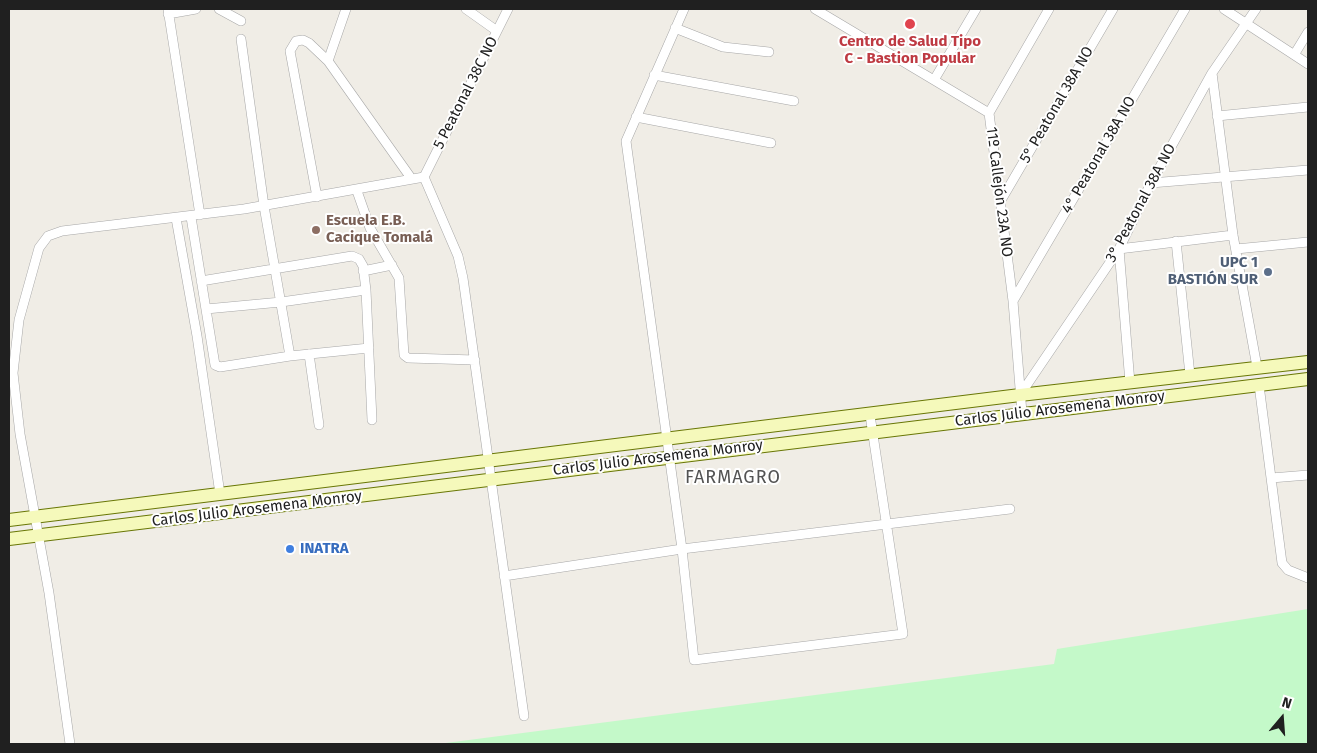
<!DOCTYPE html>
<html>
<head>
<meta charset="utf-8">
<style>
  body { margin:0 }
  #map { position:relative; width:1317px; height:753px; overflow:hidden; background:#f0ede6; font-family:"Fira Sans",sans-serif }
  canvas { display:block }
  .frame { position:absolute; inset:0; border:10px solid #202020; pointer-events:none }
  .north { position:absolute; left:1257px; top:693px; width:50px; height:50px; -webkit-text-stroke:4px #fff; paint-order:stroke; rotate:18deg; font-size:14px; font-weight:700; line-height:20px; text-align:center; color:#202020 }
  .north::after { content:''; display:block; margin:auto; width:18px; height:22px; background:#202020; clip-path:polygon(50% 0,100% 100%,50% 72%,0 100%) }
</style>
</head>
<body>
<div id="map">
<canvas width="1317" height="753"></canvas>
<div class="frame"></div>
<div class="north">N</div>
</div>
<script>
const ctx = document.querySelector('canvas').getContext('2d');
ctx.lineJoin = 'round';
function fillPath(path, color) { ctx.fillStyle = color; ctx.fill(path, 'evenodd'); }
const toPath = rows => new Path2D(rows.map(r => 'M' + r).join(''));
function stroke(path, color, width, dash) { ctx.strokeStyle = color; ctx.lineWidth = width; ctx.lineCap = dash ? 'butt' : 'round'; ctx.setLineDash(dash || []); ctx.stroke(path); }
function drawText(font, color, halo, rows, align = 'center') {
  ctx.font = font + ' "Fira Sans",sans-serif'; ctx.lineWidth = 4; ctx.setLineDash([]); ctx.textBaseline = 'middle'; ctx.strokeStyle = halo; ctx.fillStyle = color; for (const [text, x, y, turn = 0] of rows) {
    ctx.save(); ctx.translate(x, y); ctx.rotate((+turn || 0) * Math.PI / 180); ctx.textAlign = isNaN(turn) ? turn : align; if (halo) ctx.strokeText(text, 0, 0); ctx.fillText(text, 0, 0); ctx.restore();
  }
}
fillPath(toPath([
  [1308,609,1308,744,438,744,1054,664,1057,649]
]), '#c4f9c9');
const minor = toPath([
  [168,9,200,215],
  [219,9,241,21],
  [466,9,497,31],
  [684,9,626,141,682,549,694,660,903,634,870,415],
  [815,9,989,113,1013,301,1022,413],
  [1224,9,1308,64],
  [168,14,196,9],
  [675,28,723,47,769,52],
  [241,39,264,206,290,356],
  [1294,55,1308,32],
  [328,61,346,9],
  [1212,73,1233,235,1257,367],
  [654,75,794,101],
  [934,80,976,9],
  [989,113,1049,9],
  [1217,116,1308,107],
  [636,117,771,143],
  [424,177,508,9],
  [1151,183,1308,170],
  [357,191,370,228,399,278,404,355,408,358,475,360],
  [317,197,290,51,296,41,303,40,309,43,328,61,411,178],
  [1000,202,1113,9],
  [191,217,215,365,220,367,290,356,369,348],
  [176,218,197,336,220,494],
  [1176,241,1190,375],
  [1236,249,1308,242],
  [363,271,392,265],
  [201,281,352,256,359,259,363,266,366,290,372,420],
  [1013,301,1185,9],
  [206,309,281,302,366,290],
  [309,354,319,425],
  [1130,383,1119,249,1233,235],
  [1259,385,1282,563,1288,570,1308,578],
  [1020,395,1119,249,1151,183,1212,73,1256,9],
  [1271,478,1308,475],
  [504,576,682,549,1010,509],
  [70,744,49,593,20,434,13,373,19,320,39,248,48,236,62,231,244,209,424,177,458,256,463,278,524,716]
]);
const secondary = toPath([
  [9,520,1020,395,1308,362],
  [9,539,1308,379]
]);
stroke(minor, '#a7a7a7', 10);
stroke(secondary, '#697706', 14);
stroke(minor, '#fff', 9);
stroke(secondary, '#f5f9bb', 12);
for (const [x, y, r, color] of [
  [910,24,6,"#e0444e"],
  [316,230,5,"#8d6e63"],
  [1268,272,5,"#5c6f8a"],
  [290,549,5,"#3f7fe0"]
]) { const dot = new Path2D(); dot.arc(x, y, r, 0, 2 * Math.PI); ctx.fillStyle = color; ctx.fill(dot); stroke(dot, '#fff', 2); }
drawText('bold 15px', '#be3a42', '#fff', [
  ["Centro de Salud Tipo",910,42],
  ["C - Bastion Popular",910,59]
]);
drawText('15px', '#202020', '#fff', [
  ["5 Peatonal 38C NO",466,93,-63],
  ["5° Peatonal 38A NO",1057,105,-60],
  ["4° Peatonal 38A NO",1099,155,-60],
  ["11º Callejón 23A NO",999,192,83],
  ["3° Peatonal 38A NO",1141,203,-62],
  ["Carlos Julio Arosemena Monroy",1060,409,-7],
  ["Carlos Julio Arosemena Monroy",658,458,-7],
  ["Carlos Julio Arosemena Monroy",257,509,-7]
]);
drawText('bold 15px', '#785e54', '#fff', [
  ["Escuela E.B.",326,221],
  ["Cacique Tomalá",326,238]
], 'left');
drawText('bold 15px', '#4e5e75', '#fff', [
  ["UPC 1",1258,263],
  ["BASTIÓN SUR",1258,280]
], 'right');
drawText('bold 15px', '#366cbe', '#fff', [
  ["INATRA",300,549]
], 'left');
ctx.letterSpacing = '1px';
drawText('18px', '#535353', '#fff', [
  ["FARMAGRO",733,478]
]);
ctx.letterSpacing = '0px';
</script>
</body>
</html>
